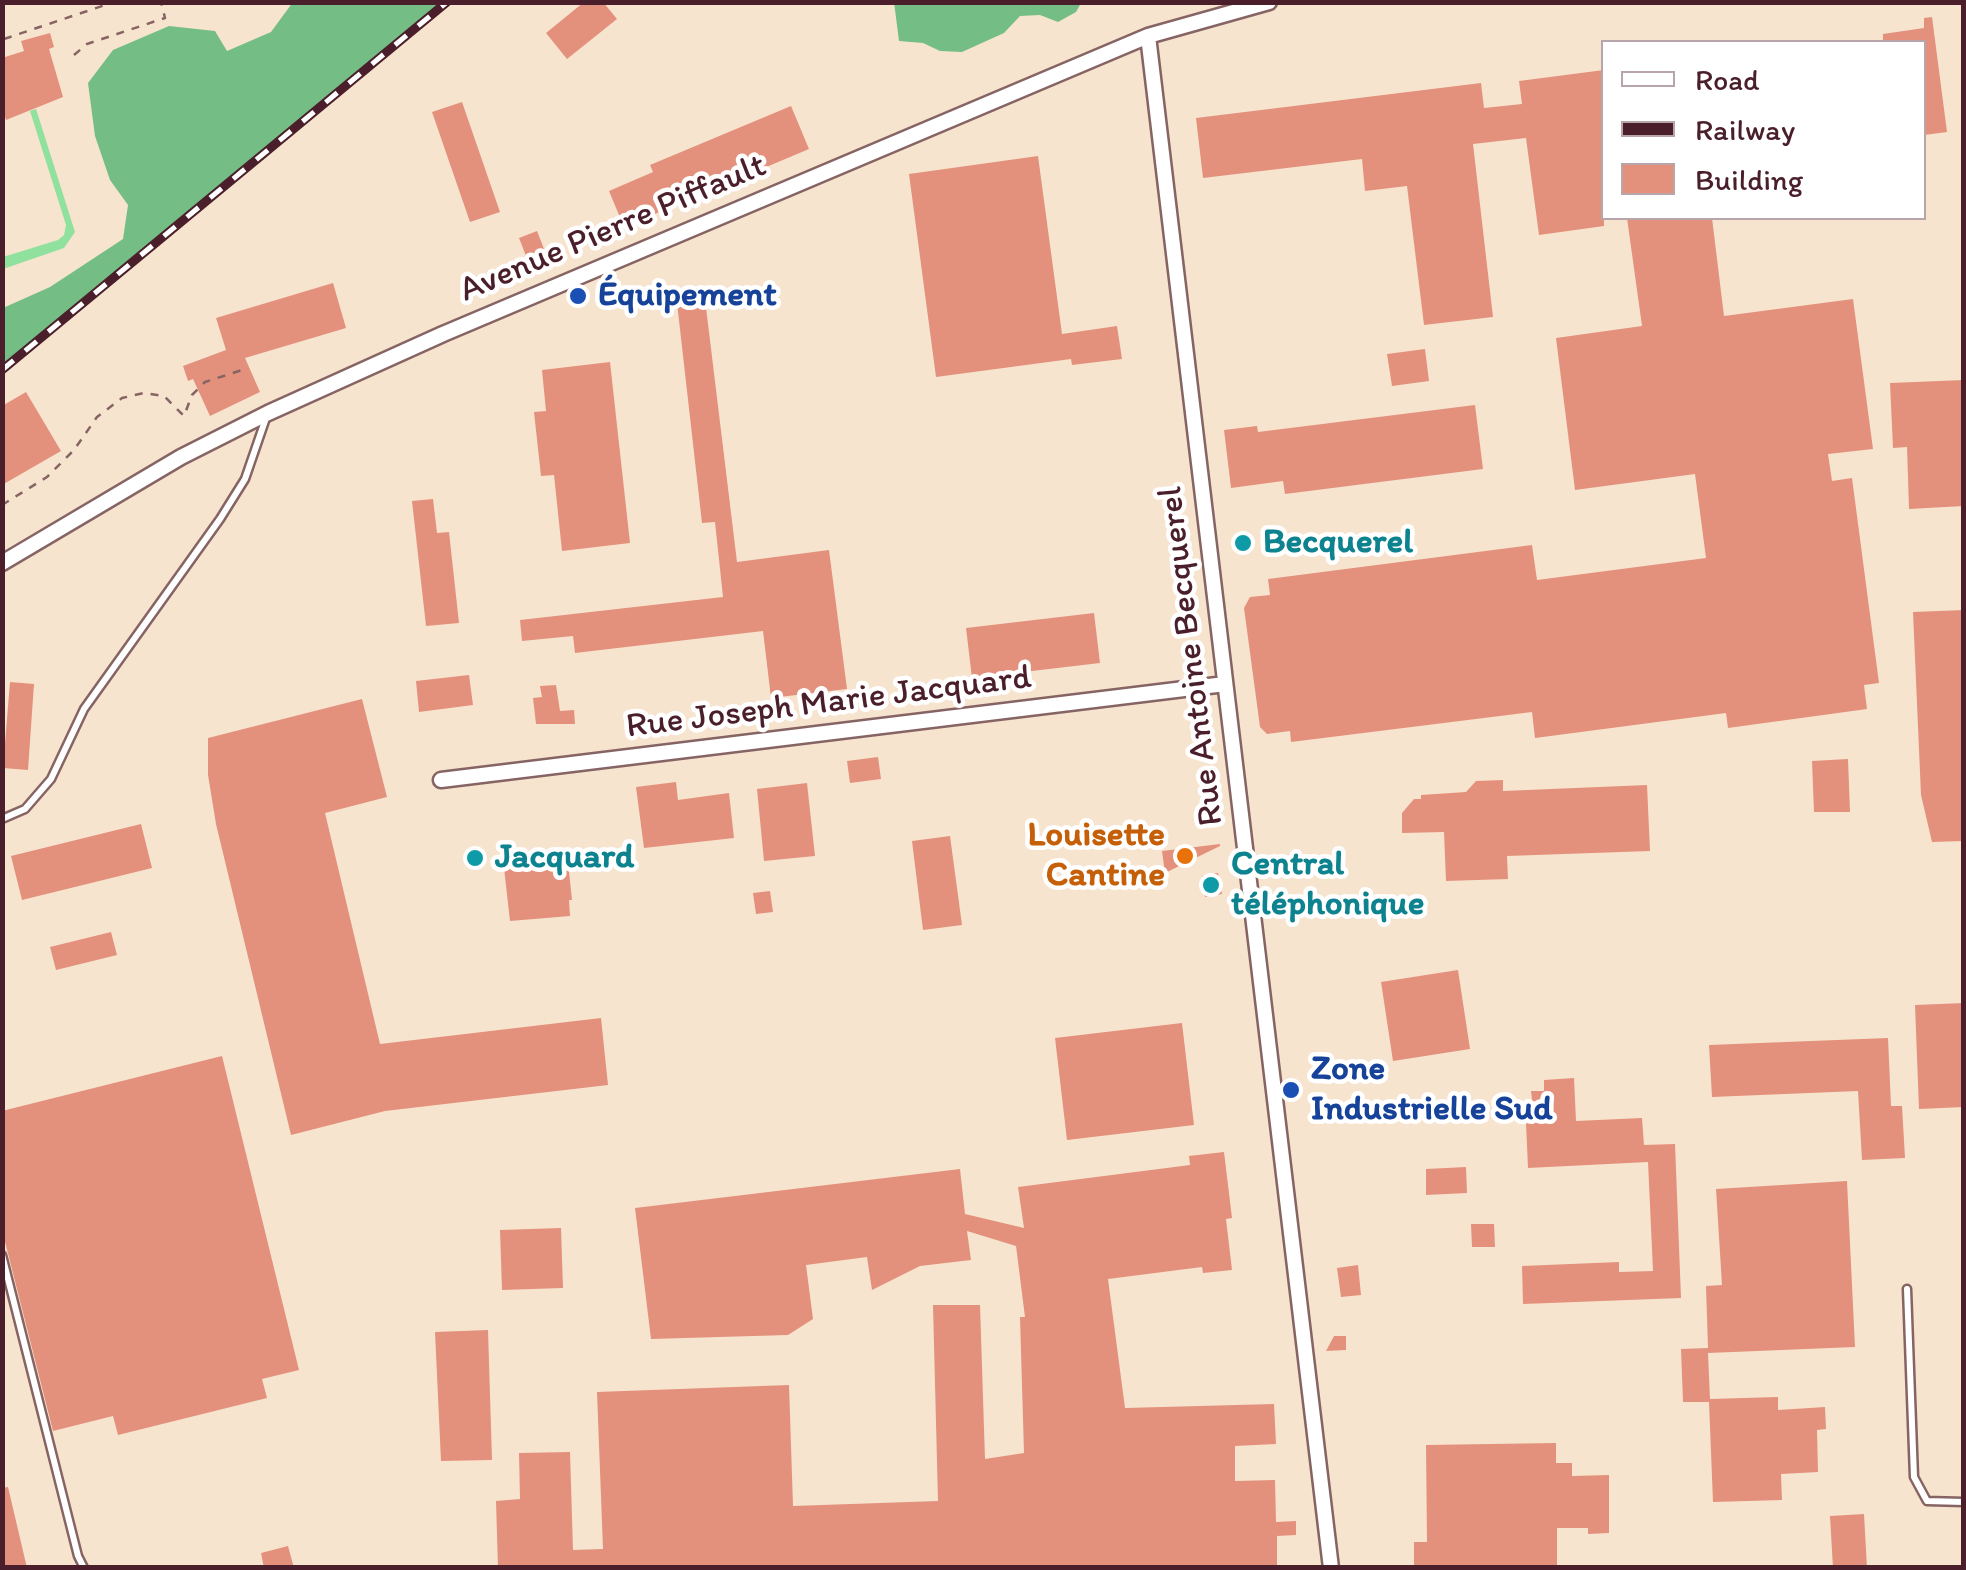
<!DOCTYPE html>
<html>
<head>
<meta charset="utf-8">
<style>
  body { margin:0 }
  #map { position:relative; width:1966px; height:1570px; overflow:hidden; background:#f7e4cf; font-family:Itim,sans-serif }
  canvas { display:block }
  .frame { position:absolute; inset:0; border:5px solid #4a1f2b; pointer-events:none }
  .legend { position:absolute; left:1601px; top:40px; width:325px; height:180px; box-sizing:border-box; background:#fff; border:2px solid #b7a5aa; margin:0; padding:12px 18px; list-style:none; font-size:30px; color:#4a1f2b }
  .legend li { display:flex; align-items:center; gap:20px; height:50px }
  .legend b { width:50px; border:2px solid #b7a5aa }
</style>
</head>
<body>
<div id="map">
<canvas width="1966" height="1570"></canvas>
<div class="frame"></div>
<ul class="legend">
<li><b style="height:12px;background:#fff"></b>Road</li>
<li><b style="height:12px;background:#4a1f2b"></b>Railway</li>
<li><b style="height:28px;background:#e3917c"></b>Building</li>
</ul>
</div>
<script>
const ctx = document.querySelector('canvas').getContext('2d');
ctx.lineJoin = 'round';
function fillPath(path, color) { ctx.fillStyle = color; ctx.fill(path, 'evenodd'); }
const toPath = rows => new Path2D(rows.map(r => 'M' + r).join(''));
function stroke(path, color, width, dash) { ctx.strokeStyle = color; ctx.lineWidth = width; ctx.lineCap = dash ? 'butt' : 'round'; ctx.setLineDash(dash || []); ctx.stroke(path); }
function drawText(font, color, halo, rows, align = 'center') {
  ctx.font = font + ' Itim,sans-serif'; ctx.lineWidth = 9; ctx.setLineDash([]); ctx.textBaseline = 'middle'; ctx.strokeStyle = halo; ctx.fillStyle = color; for (const [text, x, y, turn = 0] of rows) {
    ctx.save(); ctx.translate(x, y); ctx.rotate((+turn || 0) * Math.PI / 180); ctx.textAlign = isNaN(turn) ? turn : align; if (halo) ctx.strokeText(text, 0, 0); ctx.fillText(text, 0, 0); ctx.restore();
  }
}
fillPath(toPath([
  [36,109,75,232,64,248,3,269,3,257,58,240,64,235,66,225,30,111]
]), '#90e09e');
fillPath(toPath([
  [293,2,447,3,3,370,3,308,50,287,123,239,128,205,110,180,95,136,88,83,113,50,169,26,215,31,227,51,271,32],
  [894,2,1081,2,1081,3,1076,12,1058,22,1040,15,1020,16,1004,33,962,52,940,51,923,43,899,41]
]), '#74be85');
fillPath(toPath([
  [584,2,603,2,617,19,567,59,546,33],
  [1932,17,1947,132,1924,135,1924,42,1883,42,1883,34,1924,28,1924,18],
  [50,33,54,47,49,49,63,97,6,120,2,108,2,58,24,51,21,41],
  [1604,70,1604,226,1539,235,1526,138,1473,144,1493,317,1424,325,1407,186,1365,191,1362,159,1203,178,1196,118,1481,83,1484,108,1522,104,1519,81],
  [462,102,500,212,470,222,432,112],
  [791,106,809,149,624,227,609,191,653,172,650,165],
  [1038,156,1062,334,1117,326,1122,359,1072,365,1071,359,936,377,909,174],
  [1627,218,1712,218,1724,316,1853,299,1873,449,1828,454,1832,481,1852,478,1879,683,1864,685,1867,709,1728,728,1726,713,1535,738,1532,712,1291,742,1290,731,1267,734,1260,727,1244,608,1250,597,1270,595,1268,579,1532,545,1537,580,1706,558,1695,474,1575,490,1556,338,1642,326],
  [537,231,546,254,528,261,519,238],
  [333,283,346,328,245,358,260,392,210,416,193,379,188,381,183,366,226,350,216,318],
  [704,291,737,562,829,550,847,689,771,698,763,631,575,653,573,636,522,641,520,620,723,597,715,522,702,523,676,294],
  [1425,349,1429,381,1392,386,1387,354],
  [610,362,630,543,562,551,554,475,541,476,534,412,546,411,542,370],
  [1964,380,1964,506,1909,509,1907,447,1893,448,1890,383],
  [26,392,61,451,2,485,2,406],
  [1475,405,1483,469,1285,494,1283,481,1231,488,1224,430,1257,426,1258,432],
  [433,499,437,533,449,532,459,623,426,626,412,501],
  [1964,610,1964,841,1932,842,1921,795,1913,612],
  [1094,613,1100,663,972,678,966,628],
  [469,675,473,705,419,712,416,681],
  [10,682,34,684,28,770,3,768],
  [556,685,560,711,574,710,575,724,536,724,533,698,542,697,540,686],
  [362,699,387,797,325,813,380,1044,601,1018,608,1085,385,1111,291,1135,216,824,208,775,208,738],
  [878,757,881,779,850,783,847,761],
  [1848,759,1850,812,1814,812,1812,761],
  [1503,780,1503,791,1647,785,1650,851,1507,856,1508,879,1446,881,1444,832,1402,833,1402,813,1414,799,1421,799,1421,795,1466,792,1476,781],
  [676,782,678,800,729,793,734,838,644,848,636,787],
  [807,783,815,856,764,861,757,789],
  [141,824,152,868,22,900,11,856],
  [950,836,962,925,923,930,912,841],
  [1220,844,1220,846,1165,873,1162,851],
  [567,853,572,900,569,900,570,916,510,921,503,859],
  [1218,873,1222,894,1205,897,1202,876],
  [770,891,773,912,756,914,753,893],
  [111,932,117,955,56,970,50,947],
  [1458,970,1470,1049,1393,1061,1381,982],
  [1964,1003,1964,1107,1919,1109,1915,1005],
  [1182,1023,1194,1125,1067,1140,1055,1038],
  [1888,1038,1891,1106,1902,1106,1905,1158,1862,1160,1858,1091,1712,1097,1709,1045],
  [222,1056,299,1370,262,1379,267,1398,130,1432,118,1435,113,1416,53,1431,2,1230,2,1111],
  [1574,1078,1576,1121,1642,1118,1644,1145,1675,1144,1681,1298,1523,1304,1522,1266,1619,1262,1619,1272,1653,1271,1648,1162,1528,1168,1525,1100,1532,1100,1531,1091,1544,1091,1544,1080],
  [1224,1152,1232,1218,1226,1219,1232,1270,1203,1273,1202,1267,1108,1279,1125,1408,1274,1404,1276,1444,1235,1446,1235,1481,1275,1480,1276,1522,1296,1521,1296,1535,1277,1536,1277,1567,498,1568,496,1501,520,1499,519,1453,570,1452,573,1550,603,1549,597,1392,789,1385,793,1506,938,1501,933,1305,980,1305,985,1459,1024,1453,1020,1317,1025,1317,1016,1246,967,1231,971,1260,920,1266,872,1290,867,1257,806,1265,813,1319,788,1335,651,1339,635,1208,960,1169,965,1214,1024,1228,1018,1187,1190,1165,1189,1156],
  [1466,1167,1467,1193,1426,1195,1426,1169],
  [1847,1181,1855,1347,1708,1353,1710,1399,1778,1397,1778,1410,1825,1407,1826,1429,1817,1430,1818,1472,1781,1474,1782,1500,1713,1502,1709,1402,1683,1402,1681,1349,1708,1348,1706,1286,1722,1285,1716,1189],
  [1471,1224,1494,1224,1495,1247,1472,1247],
  [561,1228,563,1288,502,1290,500,1230],
  [1358,1265,1361,1295,1341,1297,1337,1268],
  [488,1330,492,1460,441,1461,435,1332],
  [1334,1336,1346,1336,1346,1350,1326,1351],
  [1556,1443,1556,1463,1572,1463,1572,1476,1609,1475,1609,1533,1588,1534,1588,1528,1557,1528,1557,1567,1414,1568,1414,1542,1427,1542,1426,1445],
  [8,1487,27,1568,2,1568,2,1488],
  [1864,1514,1867,1568,1833,1568,1830,1516],
  [288,1546,294,1568,264,1568,261,1553]
]), '#e3917c');
const service = toPath([
  [2,819,25,809,51,779,84,709,220,519,245,479,266,418],
  [2,1255,78,1556,84,1568],
  [1907,1289,1914,1477,1927,1501,1964,1502]
]);
const minor = toPath([
  [1148,36,1331,1568],
  [2,563,181,457,268,413,443,334,1148,36,1269,2],
  [441,780,1225,684]
]);
stroke(service, '#876464', 11);
stroke(minor, '#876464', 19);
stroke(toPath([
  [4,39,114,2],
  [74,55,87,44,165,18,161,2],
  [2,505,47,477,74,450,97,417,122,398,144,393,164,396,184,416,192,395,205,382,242,370]
]), '#876464', 2.5, [8, 8]);
stroke(service, '#fff', 6);
stroke(minor, '#fff', 14);
const rail = toPath([
  [2,370,447,2]
]);
stroke(rail, '#4a1f2b', 9);
stroke(rail, '#fff', 5, [15]);
for (const [x, y, r, color] of [
  [578,296,10,"#1a4fb4"],
  [1243,543,10,"#0f9aa8"],
  [1185,856,10,"#e8710a"],
  [475,858,10,"#0f9aa8"],
  [1211,885,10,"#0f9aa8"],
  [1291,1090,10,"#1a4fb4"]
]) { const dot = new Path2D(); dot.arc(x, y, r, 0, 2 * Math.PI); ctx.fillStyle = color; ctx.fill(dot); stroke(dot, '#fff', 4); }
drawText('35px', '#4a1f2b', '#fff', [
  ["Avenue Pierre Piffault",613,229,-23],
  ["Rue Antoine Becquerel",1192,656,-97],
  ["Rue Joseph Marie Jacquard",829,703,-7]
]);
drawText('bold 35px', '#164399', '#fff', [
  ["Équipement",598,296],
  ["Zone",1311,1070],
  ["Industrielle Sud",1311,1110]
], 'left');
drawText('bold 35px', '#0d838f', '#fff', [
  ["Becquerel",1263,543],
  ["Jacquard",495,858],
  ["Central",1231,865],
  ["téléphonique",1231,905]
], 'left');
drawText('bold 35px', '#c56008', '#fff', [
  ["Louisette",1165,836],
  ["Cantine",1165,876]
], 'right');
</script>
</body>
</html>
